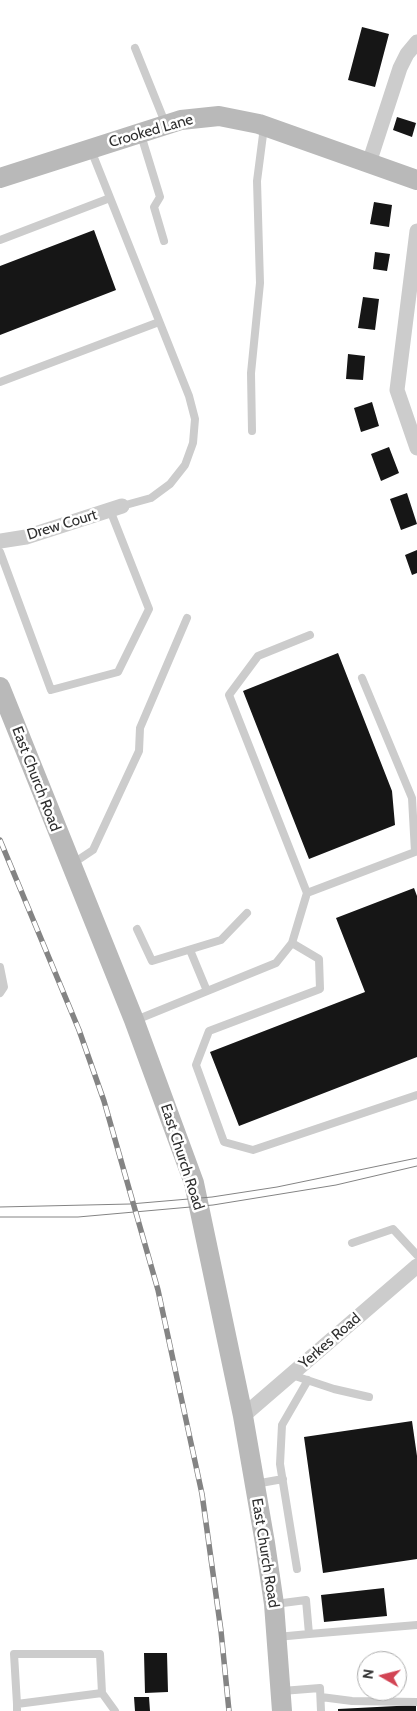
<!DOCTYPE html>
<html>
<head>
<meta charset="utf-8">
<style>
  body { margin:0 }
  #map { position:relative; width:417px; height:1711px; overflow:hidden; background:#fff; font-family:Cabin,sans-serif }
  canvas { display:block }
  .north { position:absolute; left:357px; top:1651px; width:50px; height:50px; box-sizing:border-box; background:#fff; border:1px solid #acacac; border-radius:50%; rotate:278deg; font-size:14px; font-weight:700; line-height:20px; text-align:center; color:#2f2f2f }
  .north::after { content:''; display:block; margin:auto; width:18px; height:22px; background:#d24454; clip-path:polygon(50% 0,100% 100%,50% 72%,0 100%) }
</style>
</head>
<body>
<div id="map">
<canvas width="417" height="1711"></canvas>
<div class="north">N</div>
</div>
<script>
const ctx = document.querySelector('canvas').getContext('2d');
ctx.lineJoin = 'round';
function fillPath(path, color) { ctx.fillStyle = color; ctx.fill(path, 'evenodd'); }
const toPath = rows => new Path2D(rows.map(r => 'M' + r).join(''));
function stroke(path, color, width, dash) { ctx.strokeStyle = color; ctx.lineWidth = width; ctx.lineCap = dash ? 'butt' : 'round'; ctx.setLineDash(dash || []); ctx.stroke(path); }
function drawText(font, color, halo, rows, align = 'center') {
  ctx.font = font + ' Cabin,sans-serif'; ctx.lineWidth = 5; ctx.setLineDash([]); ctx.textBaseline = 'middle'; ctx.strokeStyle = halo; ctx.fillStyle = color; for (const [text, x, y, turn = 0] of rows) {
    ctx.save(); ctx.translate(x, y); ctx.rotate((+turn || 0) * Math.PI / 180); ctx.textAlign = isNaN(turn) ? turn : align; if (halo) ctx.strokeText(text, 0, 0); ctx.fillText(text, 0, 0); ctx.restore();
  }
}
fillPath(toPath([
  [362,27,389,34,375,87,348,80],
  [397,117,416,123,412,137,393,130],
  [374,202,392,205,389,227,370,224],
  [94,230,116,290,0,335,0,266],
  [375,252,390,254,387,271,373,269],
  [363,297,379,299,375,330,358,328],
  [348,354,365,356,363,380,346,379],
  [372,402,379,426,361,432,354,408],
  [389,447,399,473,381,481,371,454],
  [407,493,417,524,401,530,390,499],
  [417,550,417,573,412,575,405,555],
  [338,653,392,791,395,825,309,859,243,691],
  [414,888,417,896,417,1057,239,1126,210,1052,365,992,336,918],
  [412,1421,417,1456,417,1559,323,1573,304,1437],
  [384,1588,387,1616,324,1622,321,1595],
  [144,1653,167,1653,168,1692,145,1693],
  [134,1697,149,1697,150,1711,135,1711],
  [416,1705,416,1711,338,1711,338,1709]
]), '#161616');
stroke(toPath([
  [135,48,166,125],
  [141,135,160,197,154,207,164,241],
  [91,150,189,396,195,419,193,443,185,465,170,484,151,498,122,506],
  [0,240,110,198],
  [0,382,159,322],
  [252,431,251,373,260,283,257,181,264,127],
  [0,552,51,690,118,672,149,609,110,510],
  [310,635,258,656,229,695,307,893,415,852,412,798,362,678],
  [72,864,93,850,139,751,140,728,187,618],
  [137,929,152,961,221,940,247,913],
  [292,943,319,959,320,989,209,1031,196,1065,224,1142,253,1150,417,1095],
  [190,950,207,991],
  [0,967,4,987,0,993],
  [136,1020,276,963,292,943,307,893],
  [352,1243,393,1229,417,1255],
  [292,1375,334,1389,369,1397],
  [255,1484,283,1479],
  [297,1569,280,1464,282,1425,308,1380],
  [275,1604,306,1600,309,1634,277,1637],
  [309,1634,417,1625],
  [282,1691,320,1688,321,1711],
  [321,1697,352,1701,417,1702],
  [17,1704,14,1654,100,1654,102,1693,115,1711],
  [17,1711,17,1704,102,1693]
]), '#ccc', 8);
stroke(toPath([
  [369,163,400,68,407,54,417,42],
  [417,231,397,390,417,448],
  [0,541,26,537,122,506],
  [243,1416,417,1266]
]), '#ccc', 15);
stroke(toPath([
  [0,178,181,120,219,116,259,124,417,180],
  [0,687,134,1020,194,1183,243,1416,265,1543,274,1604,282,1711]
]), '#b9b9b9', 20);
stroke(toPath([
  [0,1207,130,1204,212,1197,277,1187,417,1158],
  [0,1217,78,1217,213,1205,336,1185,417,1166]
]), '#848484', 1);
const rail = toPath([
  [0,840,79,1030,104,1101,158,1290,202,1494,221,1631,229,1711]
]);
stroke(rail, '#848484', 5.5);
stroke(rail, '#fff', 4, [11]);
drawText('15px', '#2f2f2f', '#fff', [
  ["Crooked Lane",151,131,-16],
  ["Drew Court",62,525,-17],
  ["East Church Road",36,779,69],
  ["East Church Road",182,1157,72],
  ["Yerkes Road",330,1341,-41],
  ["East Church Road",265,1553,81]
]);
</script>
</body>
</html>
